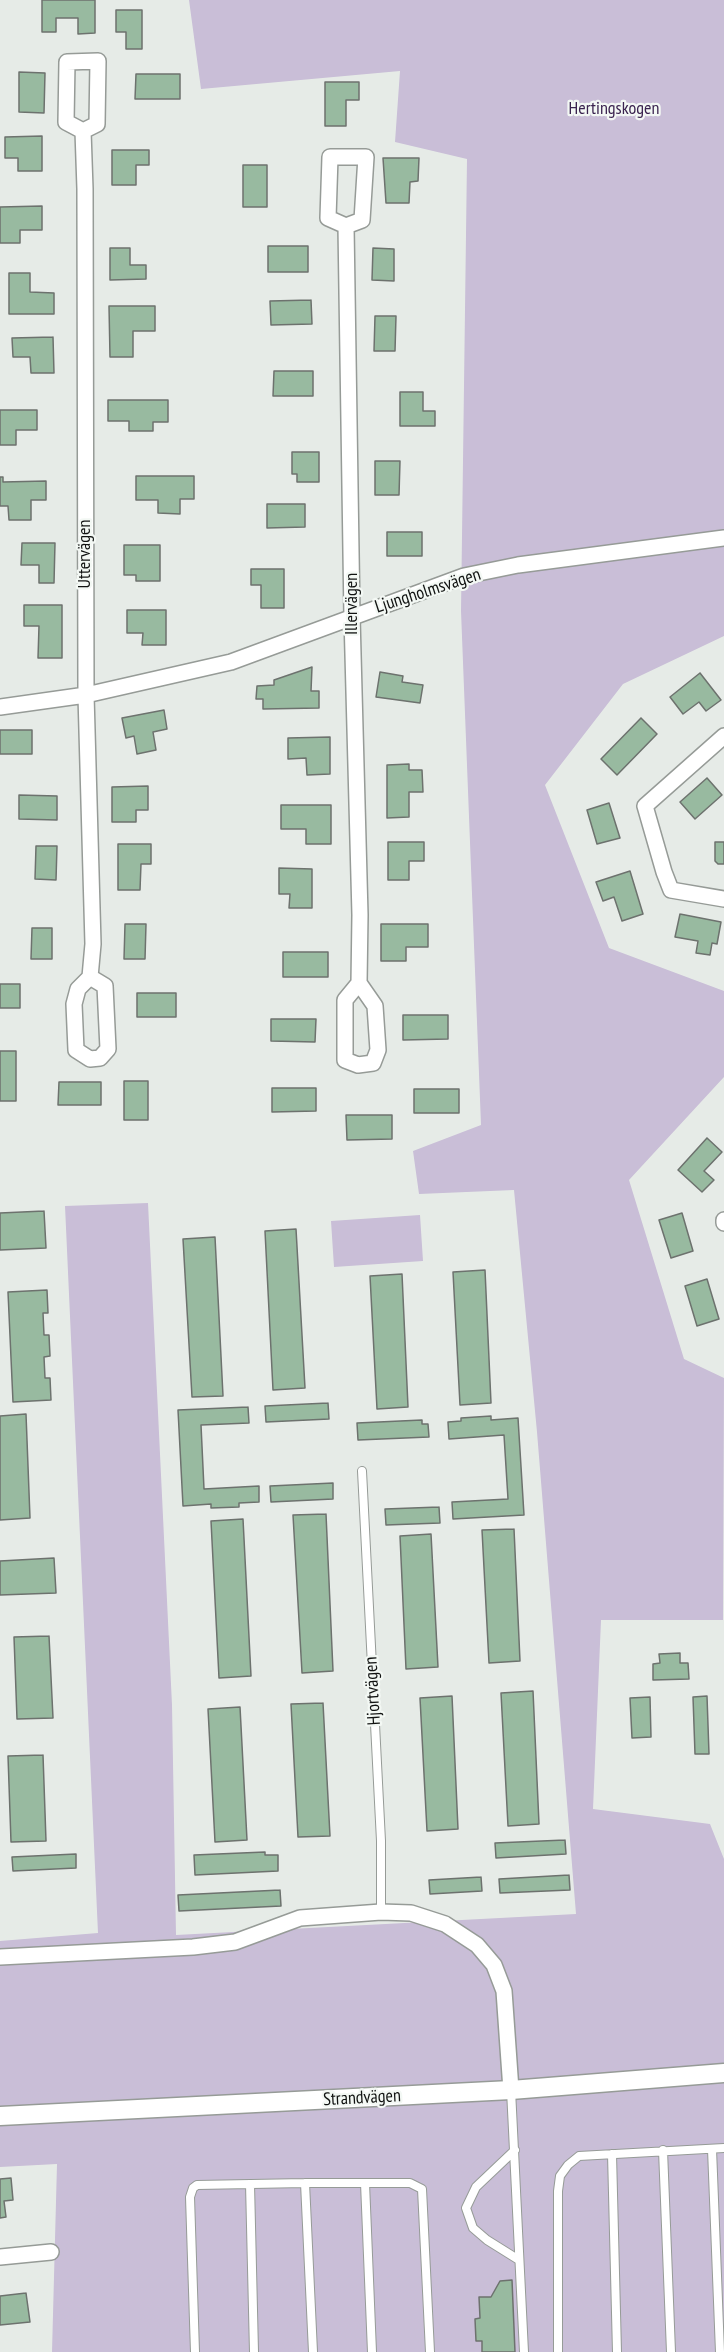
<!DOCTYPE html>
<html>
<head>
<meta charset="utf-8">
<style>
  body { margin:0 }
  canvas { display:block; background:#e6ebe7 }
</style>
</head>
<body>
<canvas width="724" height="2352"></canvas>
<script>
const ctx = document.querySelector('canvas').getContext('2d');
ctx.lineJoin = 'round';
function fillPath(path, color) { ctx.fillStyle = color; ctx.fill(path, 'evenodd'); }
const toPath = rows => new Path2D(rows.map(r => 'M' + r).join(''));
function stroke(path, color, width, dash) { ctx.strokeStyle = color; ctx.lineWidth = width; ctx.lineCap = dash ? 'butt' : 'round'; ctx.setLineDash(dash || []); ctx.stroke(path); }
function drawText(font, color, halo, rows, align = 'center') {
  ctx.font = font + ' "PT Sans Narrow",sans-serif'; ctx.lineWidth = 4.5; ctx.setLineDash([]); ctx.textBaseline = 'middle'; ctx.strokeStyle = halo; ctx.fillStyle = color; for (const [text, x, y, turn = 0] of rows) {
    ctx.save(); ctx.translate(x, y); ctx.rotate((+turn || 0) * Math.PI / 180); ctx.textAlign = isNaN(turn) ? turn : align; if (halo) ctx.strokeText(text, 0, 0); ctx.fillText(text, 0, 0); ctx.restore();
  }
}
fillPath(toPath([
  [189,0,724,0,724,636,623,684,545,785,609,948,724,991,724,1077,629,1180,684,1359,724,1378,723,1620,601,1620,593,1809,710,1824,724,1859,724,2352,52,2352,57,2164,0,2167,0,1941,98,1933,65,1206,148,1203,172,1705,176,1935,576,1914,537,1432,514,1190,419,1194,413,1151,481,1125,461,611,467,159,395,142,400,71,201,89],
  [420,1215,423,1261,334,1267,331,1221]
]), '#c9bed7');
const building = toPath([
  [42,0,95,0,95,33,78,34,78,18,56,18,56,32,42,32,42,0],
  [116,10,142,10,142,49,126,49,126,32,116,32,116,10],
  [19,72,45,73,44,113,19,112,19,72],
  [136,74,180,74,180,99,135,99,136,74],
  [325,82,359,82,359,100,346,100,346,126,325,126,325,82],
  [42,136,42,171,18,171,18,158,5,158,5,137,42,136],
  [112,150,149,150,149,165,136,165,136,185,112,185,112,150],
  [383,158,419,158,418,181,410,182,409,203,386,203,383,158],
  [243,165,267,165,267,207,243,207,243,165],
  [42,206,42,230,20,230,20,243,0,243,0,207,42,206],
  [268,246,308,246,308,272,268,272,268,246],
  [110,248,130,248,130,265,146,265,146,279,110,280,110,248],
  [373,248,394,249,394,281,372,280,373,248],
  [9,273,30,273,30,292,54,293,54,314,9,314,9,273],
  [311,300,312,324,271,325,270,301,311,300],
  [109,306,155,306,155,331,133,331,133,357,110,357,109,306],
  [375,316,396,316,395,351,374,351,375,316],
  [53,337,54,373,31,373,30,357,13,357,12,338,53,337],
  [274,371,313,371,313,396,273,396,274,371],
  [400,392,423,392,423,411,435,411,435,426,400,426,400,392],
  [108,400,168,400,168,422,153,422,153,431,129,431,129,421,108,421,108,400],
  [0,410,37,410,37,430,16,430,16,445,0,445,0,410],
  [292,452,319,452,319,482,297,482,297,474,292,474,292,452],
  [375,461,400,461,399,495,375,495,375,461],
  [136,476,194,476,194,499,180,499,180,514,158,513,158,500,136,500,136,476],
  [0,477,3,477,3,482,46,481,46,500,31,500,31,520,9,520,8,506,0,506,0,477],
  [267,504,305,504,305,527,267,528,267,504],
  [387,532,422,532,422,556,387,556,387,532],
  [22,543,55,543,54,583,39,583,39,565,21,565,22,543],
  [124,545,160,545,160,581,136,581,136,575,124,575,124,545],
  [251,569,284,569,284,608,261,608,261,585,251,585,251,569],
  [24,605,62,605,62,658,38,658,39,626,24,626,24,605],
  [127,610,166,610,166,645,142,645,143,633,127,633,127,610],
  [312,667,311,691,319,691,319,708,263,709,263,699,256,699,257,686,274,685,274,680,312,667],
  [380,672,403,676,402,682,423,685,420,703,376,697,380,672],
  [700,673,721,700,706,711,699,702,683,714,670,697,700,673],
  [164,710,167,729,153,732,156,750,137,754,134,736,126,738,122,718,164,710],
  [641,718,657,734,617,775,601,759,641,718],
  [0,730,32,730,32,754,0,754,0,730],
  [330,737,330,774,307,775,306,758,288,759,288,738,330,737],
  [409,764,409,770,422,770,423,792,409,792,409,817,387,818,387,765,409,764],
  [707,778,722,795,695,819,680,802,707,778],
  [148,786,148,810,136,810,136,822,112,822,112,787,148,786],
  [19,795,57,796,57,820,19,819,19,795],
  [609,803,620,838,597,844,587,810,609,803],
  [281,805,331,805,331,844,306,844,306,829,281,829,281,805],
  [388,842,424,842,424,861,409,861,409,880,388,880,388,842],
  [715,842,724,842,724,864,718,864,715,861,715,842],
  [118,844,151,844,151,864,141,864,140,890,118,890,118,844],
  [36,846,57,846,56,880,35,879,36,846],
  [279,868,312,869,312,908,289,908,290,894,279,894,279,868],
  [630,871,643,914,622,921,614,897,603,901,596,882,630,871],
  [680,914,721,922,717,944,712,943,710,955,696,953,698,941,675,937,680,914],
  [125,924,146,924,145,959,124,959,125,924],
  [381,924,428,924,428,947,406,947,406,961,381,961,381,924],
  [32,928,52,928,52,959,31,959,32,928],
  [283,952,328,952,328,977,283,977,283,952],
  [0,984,20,984,20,1008,0,1008,0,984],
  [137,993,176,993,176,1017,137,1017,137,993],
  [403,1015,448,1015,448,1039,403,1040,403,1015],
  [271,1019,316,1019,315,1042,271,1041,271,1019],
  [0,1051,16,1051,16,1101,0,1101,0,1051],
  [124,1081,148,1081,148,1120,124,1120,124,1081],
  [59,1082,101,1082,101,1105,58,1105,59,1082],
  [272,1088,316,1088,316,1111,272,1112,272,1088],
  [414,1089,459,1089,459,1113,414,1113,414,1089],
  [346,1115,392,1115,392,1139,347,1140,346,1115],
  [707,1138,722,1152,704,1171,714,1180,702,1192,678,1170,707,1138],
  [44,1211,46,1248,0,1250,0,1213,44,1211],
  [682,1213,693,1251,671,1258,659,1220,682,1213],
  [296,1229,305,1388,273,1390,265,1231,296,1229],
  [215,1237,223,1396,192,1397,183,1239,215,1237],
  [485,1270,491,1403,460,1405,453,1272,485,1270],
  [402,1274,408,1407,377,1409,370,1276,402,1274],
  [707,1279,719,1319,697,1326,685,1286,707,1279],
  [47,1290,48,1313,43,1313,44,1335,49,1335,50,1356,44,1357,45,1378,50,1378,51,1400,13,1402,8,1292,47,1290],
  [328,1403,329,1419,266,1422,265,1406,328,1403],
  [248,1407,249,1423,201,1425,204,1489,259,1486,259,1502,239,1503,239,1507,211,1508,211,1504,183,1506,178,1410,248,1407],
  [26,1414,30,1518,0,1520,0,1416,26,1414],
  [491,1416,491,1420,518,1418,524,1515,453,1519,452,1502,508,1499,504,1435,449,1439,448,1422,461,1421,461,1418,491,1416],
  [422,1420,422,1424,428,1424,429,1437,358,1440,357,1423,422,1420],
  [333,1483,333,1499,271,1502,270,1486,333,1483],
  [439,1507,440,1523,386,1525,385,1509,439,1507],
  [326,1514,333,1671,302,1673,293,1515,326,1514],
  [243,1519,251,1676,219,1678,211,1521,243,1519],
  [514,1529,520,1661,489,1663,482,1530,514,1529],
  [431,1534,438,1667,406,1669,400,1536,431,1534],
  [54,1558,56,1593,0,1595,0,1561,54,1558],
  [49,1636,53,1718,17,1719,14,1637,49,1636],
  [680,1653,680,1663,688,1663,689,1679,653,1680,653,1664,660,1663,659,1654,680,1653],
  [533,1691,539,1824,508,1826,501,1693,533,1691],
  [452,1696,458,1829,427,1831,420,1698,452,1696],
  [707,1696,709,1754,695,1754,693,1697,707,1696],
  [650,1697,651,1737,632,1738,630,1698,650,1697],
  [323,1703,330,1836,298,1837,291,1704,323,1703],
  [240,1707,247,1840,215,1842,208,1709,240,1707],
  [43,1755,46,1841,11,1842,8,1756,43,1755],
  [565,1840,566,1854,496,1858,495,1843,565,1840],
  [265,1852,265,1855,278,1855,278,1871,195,1875,194,1855,265,1852],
  [76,1854,76,1868,13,1871,12,1857,76,1854],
  [569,1875,570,1890,500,1893,499,1879,569,1875],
  [481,1877,482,1891,430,1894,429,1880,481,1877],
  [280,1890,281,1906,179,1911,178,1895,280,1890],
  [11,2178,13,2200,4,2201,6,2217,0,2218,0,2179,11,2178],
  [512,2280,515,2352,482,2352,482,2341,476,2341,475,2319,480,2318,479,2297,491,2297,500,2281,512,2280],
  [26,2293,30,2322,0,2325,0,2296,26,2293]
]);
fillPath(building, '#98baa0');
stroke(building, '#6d726e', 1.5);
const service = toPath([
  [362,1471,381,1841,381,1912],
  [511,2090,524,2352],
  [712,2149,720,2352],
  [515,2150,476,2187,466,2208,473,2228,487,2240,519,2260],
  [663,2150,671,2352],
  [612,2154,617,2352],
  [305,2183,313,2352],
  [365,2183,372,2352],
  [250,2184,254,2352],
  [195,2352,190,2197,193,2188,197,2185,305,2183,410,2183,422,2189,430,2352],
  [558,2352,558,2191,560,2176,568,2165,579,2156,724,2148]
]);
const minor = toPath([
  [83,131,97,124,98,61,67,62,66,122,83,131,85,189,86,695,93,944,90,977,78,989,74,1004,76,1050,90,1059,100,1058,108,1049,105,986,90,977],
  [346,226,328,218,330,157,366,157,362,220,346,226,352,617,360,915,359,983,375,1006,378,1050,373,1063,358,1065,345,1060,345,1000,359,983],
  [0,707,86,695,231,662,464,576,518,565,724,538],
  [724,736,645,806,664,872,671,890,724,899],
  [724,1220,724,1223],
  [0,1957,193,1947,235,1942,300,1918,381,1912,411,1913,445,1924,477,1945,494,1965,504,1991,511,2090],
  [0,2257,51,2252]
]);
const tertiary = toPath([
  [0,2116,511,2090,724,2073]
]);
stroke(service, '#969b97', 10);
stroke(minor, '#969b97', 18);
stroke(tertiary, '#969b97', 21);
stroke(service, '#fff', 8);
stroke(minor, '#fff', 15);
stroke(tertiary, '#fff', 18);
drawText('18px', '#3a234f', '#f3f8f4', [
  ["Hertingskogen",614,109]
]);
drawText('18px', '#101211', '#f3f8f4', [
  ["Uttervägen",85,554,-90],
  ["Ljungholmsvägen",428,591,-18],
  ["Illervägen",352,604,-90],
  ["Hjortvägen",373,1691,-93],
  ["Strandvägen",362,2098,-3]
]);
</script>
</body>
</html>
